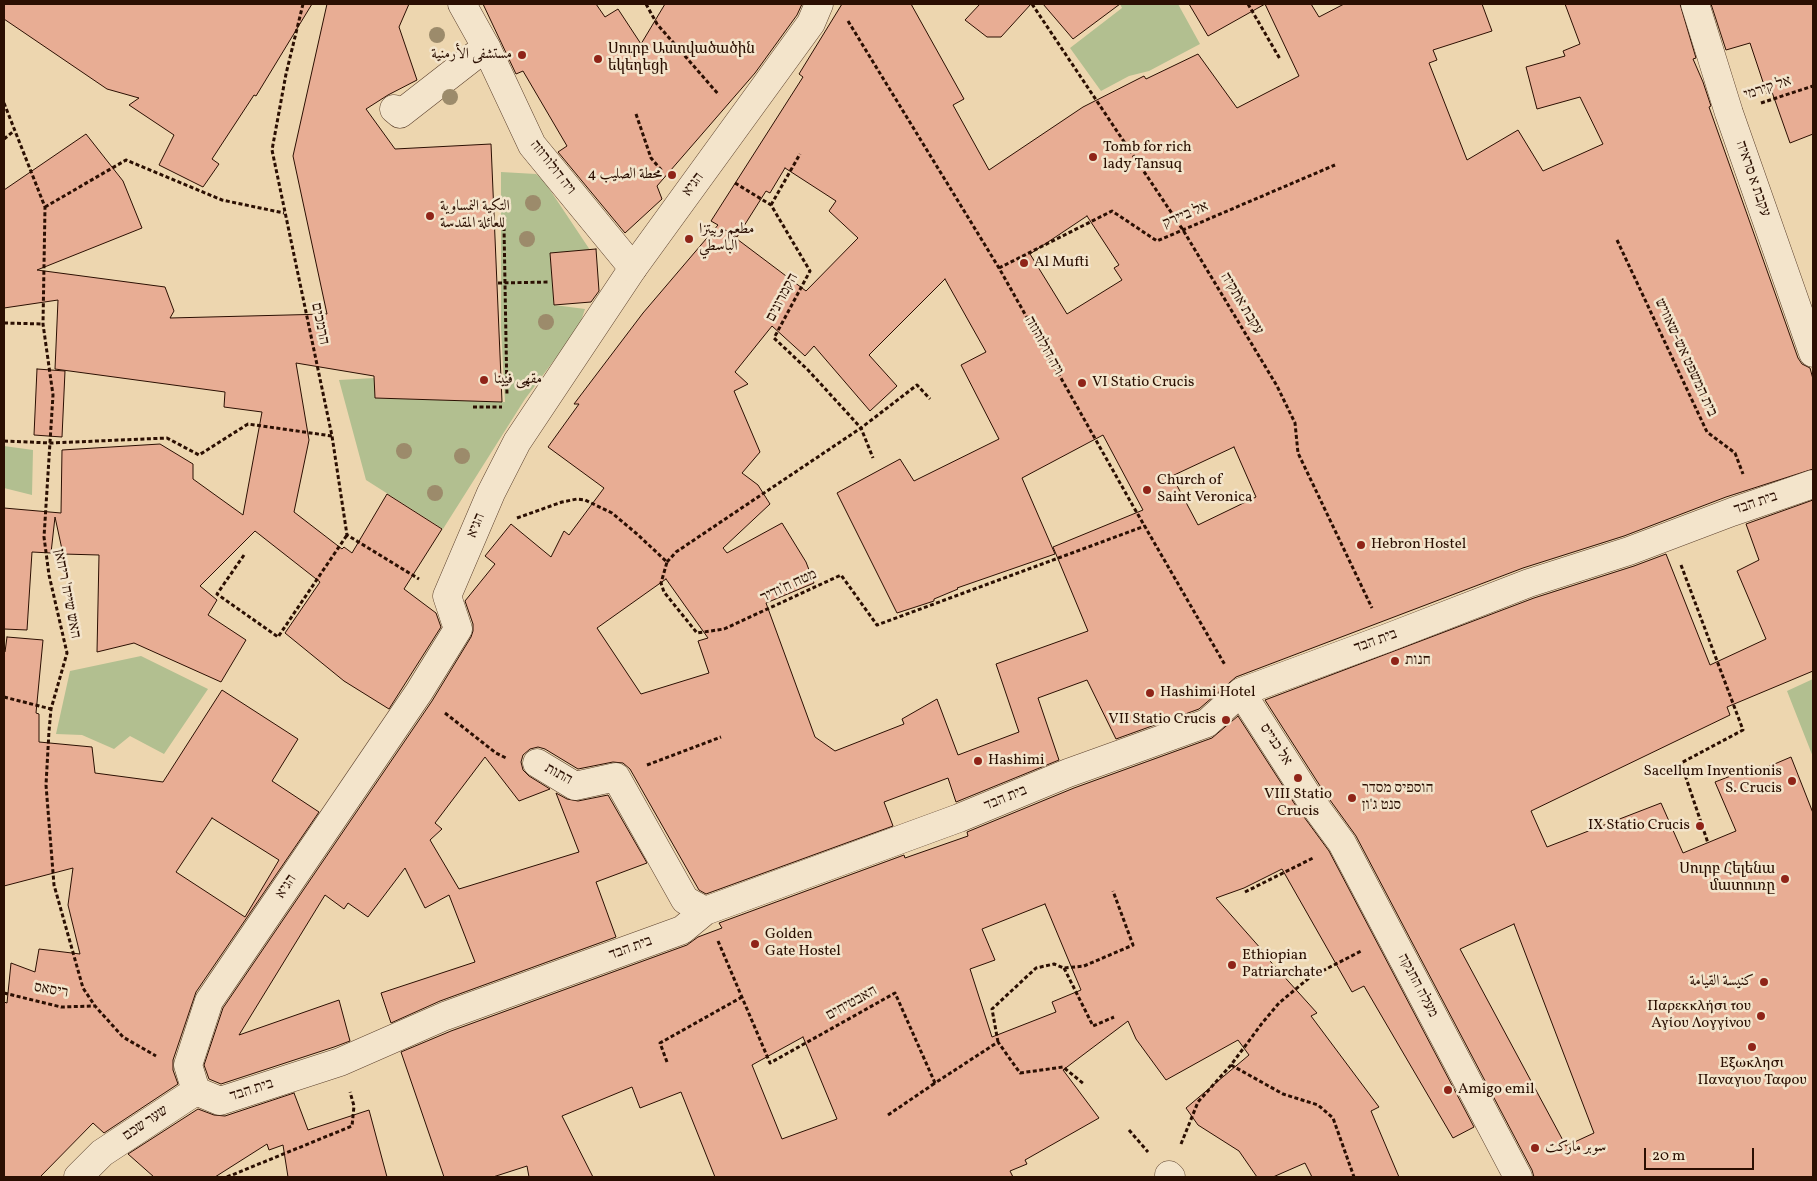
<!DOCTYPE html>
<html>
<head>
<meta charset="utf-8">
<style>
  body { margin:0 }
  #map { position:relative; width:1817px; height:1181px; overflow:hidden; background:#edd6af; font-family:Vollkorn,serif }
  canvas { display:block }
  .frame { position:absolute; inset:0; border:5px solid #2b0f02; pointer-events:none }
  .scale { position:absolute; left:1644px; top:1148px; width:110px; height:22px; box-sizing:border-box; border:2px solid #2b0f02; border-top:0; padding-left:6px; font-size:15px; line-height:18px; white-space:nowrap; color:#2b0f02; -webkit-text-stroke:4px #f3e4cb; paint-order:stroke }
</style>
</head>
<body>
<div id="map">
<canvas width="1817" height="1181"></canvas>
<div class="frame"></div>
<div class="scale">20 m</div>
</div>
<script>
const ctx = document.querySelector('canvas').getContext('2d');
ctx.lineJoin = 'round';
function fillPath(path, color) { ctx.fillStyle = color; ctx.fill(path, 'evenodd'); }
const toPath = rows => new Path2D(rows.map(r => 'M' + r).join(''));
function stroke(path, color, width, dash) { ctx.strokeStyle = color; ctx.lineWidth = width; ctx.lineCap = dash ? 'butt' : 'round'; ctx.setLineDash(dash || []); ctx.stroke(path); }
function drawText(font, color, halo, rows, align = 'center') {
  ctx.font = font + ' Vollkorn,Amiri,"Noto Serif Armenian","Frank Ruhl Libre",serif'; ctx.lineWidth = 5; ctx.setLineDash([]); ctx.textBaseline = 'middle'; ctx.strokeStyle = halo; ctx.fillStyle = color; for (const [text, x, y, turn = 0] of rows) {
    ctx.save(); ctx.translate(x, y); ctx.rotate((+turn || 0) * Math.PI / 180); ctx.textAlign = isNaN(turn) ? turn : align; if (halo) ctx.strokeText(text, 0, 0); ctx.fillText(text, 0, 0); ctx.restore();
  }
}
fillPath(toPath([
  [1120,4,1178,4,1200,44,1149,71,1129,76,1101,91,1070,48,1122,8],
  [501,172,536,174,544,181,590,250,550,253,554,305,585,309,579,327,525,399,443,529,366,480,339,380,374,378,376,398,505,402,501,329],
  [4,446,33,450,32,495,4,488],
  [141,656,208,689,164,754,130,736,114,749,82,735,56,734,70,671],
  [1813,679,1813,757,1787,691]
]), '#b2bf90');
const building = toPath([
  [4,4,312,4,256,96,254,95,212,159,219,164,203,187,159,165,174,135,129,105,139,98,107,89,4,19,4,4],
  [327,4,409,4,399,27,417,80,388,95,366,109,395,149,491,144,502,402,375,398,374,376,296,363,309,440,294,512,342,549,344,547,352,553,387,494,442,529,404,589,436,613,441,627,389,709,344,681,285,633,320,582,255,531,200,586,217,600,208,615,246,640,221,682,134,643,97,652,99,555,63,554,55,517,51,553,32,552,27,630,4,629,4,508,61,513,62,450,160,444,193,464,193,479,243,515,262,412,224,407,225,392,55,369,58,300,4,308,4,190,86,134,123,181,142,228,37,270,165,287,174,311,170,318,327,314,293,156,327,4],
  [483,4,596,4,605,17,618,9,641,44,665,4,802,4,797,15,755,73,657,186,662,199,625,233,558,152,567,146,523,71,516,74,483,4],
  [842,4,911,4,964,99,953,105,989,170,1083,107,1144,76,1146,79,1198,54,1237,108,1299,76,1265,4,1208,36,1189,4,1311,4,1319,17,1344,4,1482,4,1492,31,1433,50,1437,60,1429,63,1467,160,1518,130,1543,171,1603,144,1580,97,1537,109,1526,67,1565,56,1563,51,1580,44,1565,4,1680,4,1696,58,1693,59,1703,82,1711,106,1709,107,1798,358,1802,364,1810,368,1813,379,1813,469,1726,497,1624,536,1523,568,1236,677,1199,709,1116,739,1087,680,1038,698,1059,760,956,802,948,778,884,802,893,826,706,894,699,890,630,769,623,763,613,762,578,769,545,749,538,747,530,749,523,755,521,762,523,770,529,776,550,789,519,801,485,757,435,823,442,829,430,840,459,889,579,852,556,793,567,799,578,801,608,795,647,863,596,882,616,937,440,1001,391,1023,381,993,475,962,449,895,425,908,405,868,368,917,348,903,344,909,325,895,239,1035,339,1000,350,1041,334,1047,221,1084,209,1079,204,1065,223,1008,432,701,471,637,473,631,473,624,465,601,495,564,485,556,511,524,551,557,564,531,569,535,604,488,548,447,579,404,574,404,643,313,718,225,711,221,803,77,799,74,842,4],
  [785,168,836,201,829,211,858,238,806,291,725,230,737,237,766,191,770,193,785,168],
  [1087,216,1119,265,1114,268,1122,280,1067,314,1030,254,1087,216],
  [945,279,986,352,961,365,999,439,914,481,900,459,837,493,897,613,934,601,934,599,958,589,957,588,1055,554,1022,478,1103,435,1143,510,1053,547,1088,631,996,664,1019,732,958,755,937,699,902,719,904,724,835,751,815,737,766,603,814,583,806,562,782,523,727,553,723,548,770,504,758,485,742,473,760,452,734,391,748,384,735,372,772,326,805,356,814,346,870,411,897,386,869,355,945,279],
  [1234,447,1256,497,1198,525,1172,476,1234,447],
  [666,579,708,638,698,641,709,673,641,694,597,628,666,579],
  [980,4,1031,4,1001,37,987,37,965,20,980,4],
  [1043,4,1120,4,1073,39,1043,4],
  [1711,4,1813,4,1813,134,1790,143,1772,92,1767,94,1750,43,1726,50,1711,4],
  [596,249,599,291,591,302,554,305,550,253,596,249],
  [37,369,65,371,62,437,34,435,37,369],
  [1813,500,1813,671,1727,707,1730,715,1531,811,1547,847,1661,803,1683,853,1736,831,1715,782,1741,772,1744,777,1791,757,1813,813,1813,1177,1534,1177,1532,1170,1356,836,1322,789,1265,700,1534,598,1634,566,1666,554,1710,665,1766,639,1737,571,1759,560,1746,524,1813,500],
  [1514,924,1594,1133,1566,1146,1460,949,1514,924],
  [7,637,43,640,36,713,39,714,39,742,92,747,95,773,163,782,222,690,298,739,272,781,319,812,196,992,173,1060,173,1070,178,1084,104,1133,93,1123,40,1177,4,1177,4,1002,7,1003,11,963,35,972,39,949,80,954,68,905,73,868,4,886,4,652,5,652,7,637],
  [212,818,279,860,245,917,176,872,212,818],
  [1238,716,1296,806,1329,851,1474,1127,1453,1138,1364,986,1352,992,1282,869,1244,888,1216,898,1262,950,1261,951,1317,1013,1311,1016,1379,1107,1371,1111,1399,1177,1312,1177,1305,1163,1273,1177,1257,1177,1239,1151,1198,1125,1186,1108,1249,1055,1238,1040,1166,1080,1136,1039,1128,1021,1063,1070,1099,1118,1025,1160,1027,1164,1010,1171,1013,1177,715,1177,681,1092,640,1108,632,1087,562,1116,593,1177,529,1177,527,1166,493,1177,444,1177,401,1052,451,1031,687,945,698,937,722,928,719,923,904,855,905,858,968,836,967,832,1074,788,1212,738,1238,716],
  [1045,904,1081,990,1052,1002,1056,1012,992,1037,970,969,995,960,982,929,1045,904],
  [803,1037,837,1119,782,1139,752,1065,803,1037],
  [294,1093,308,1130,369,1110,387,1177,288,1177,283,1145,269,1150,267,1144,215,1177,154,1177,128,1154,198,1109,214,1115,225,1116,294,1093]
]);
fillPath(building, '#e8ad94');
stroke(building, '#2b0f02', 1);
const pedestrian = toPath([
  [1695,4,1729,113,1813,353],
  [394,109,400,114,486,47],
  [1241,692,1309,798,1342,843,1518,1177],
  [537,763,575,786,616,777,685,900,705,911],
  [196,1091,220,1101,340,1062,445,1016,682,930,705,911,959,818,1068,773,1207,723,1241,692,1387,638,1529,583,1629,551,1732,512,1813,484],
  [1169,1175,1171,1177],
  [78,1177,102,1153,196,1091,188,1065,209,1001,419,692,458,629,447,596,491,493,517,442,633,268,811,23,819,4]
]);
const minor = toPath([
  [462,4,486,47,532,145,633,268]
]);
stroke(pedestrian, '#5c412d', 29);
stroke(minor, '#5c412d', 29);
stroke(toPath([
  [303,4,286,74,272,150,332,436,347,535,419,579],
  [646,4,657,24,719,95],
  [1032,4,1183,230,1277,386,1295,423,1298,453,1372,608],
  [1248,4,1280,59],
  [848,21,999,268,1133,506,1225,665],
  [4,103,45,207,43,324,53,395,44,537,49,575,67,653,51,709,49,731,46,785,54,885,83,988,95,1006,123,1037,156,1056],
  [1761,103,1813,86],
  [636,114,651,158,663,172],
  [4,139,14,131],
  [735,183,771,205,810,271,774,338,808,370,861,428,873,458],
  [771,205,800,154],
  [45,207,126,160,222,200,284,213],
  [504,227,507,396],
  [1617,240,1707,432,1735,453,1743,474],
  [999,268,1112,211,1157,241,1335,165],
  [498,283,550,282],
  [4,323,43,324],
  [473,407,502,407],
  [4,441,51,443,167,438,199,455,248,424,332,436],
  [517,518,562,502,577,499,585,500,612,513,637,534,667,562,661,583,664,592,697,633,724,629,841,575,877,625,1145,526],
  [244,555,217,594,278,637,347,535],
  [667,562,676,552,861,428,917,385,930,399],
  [1681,565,1743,730,1681,763,1708,843],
  [4,697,51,709],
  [445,713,496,753,506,758],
  [647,765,721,737],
  [1245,892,1313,858],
  [718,941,770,1063,895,993,935,1083,998,1042,1020,1073,1063,1067,1084,1084],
  [1064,968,1093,1026,1114,1017],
  [4,993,61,1007,95,1006],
  [998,1042,992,1009,1036,968,1054,964,1064,968,1084,966,1133,945,1113,891],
  [667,1062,660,1043,742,997],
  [1231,1065,1283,1094,1318,1105,1333,1118,1354,1177],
  [888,1115,935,1083],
  [1129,1130,1148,1152],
  [1181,1144,1198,1102,1231,1065,1263,1022,1279,1003,1309,978,1361,951],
  [227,1177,352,1126,354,1106,350,1092]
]), '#2b0f02', 3, [4, 2.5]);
stroke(pedestrian, '#f3e4cb', 28);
stroke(minor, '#f3e4cb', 28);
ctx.fillStyle = '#9c8b6b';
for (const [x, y] of [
  [437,35],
  [450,97],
  [533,203],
  [527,239],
  [546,322],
  [404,451],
  [462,456],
  [435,493]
]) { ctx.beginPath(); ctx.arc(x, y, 8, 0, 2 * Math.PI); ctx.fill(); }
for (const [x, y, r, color] of [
  [522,55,5,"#8f2418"],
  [598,59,5,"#8f2418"],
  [1093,157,5,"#8f2418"],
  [672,175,5,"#8f2418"],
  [430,216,5,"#8f2418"],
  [689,239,5,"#8f2418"],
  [1024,263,5,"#8f2418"],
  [484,380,5,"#8f2418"],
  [1082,383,5,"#8f2418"],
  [1147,490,5,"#8f2418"],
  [1361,545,5,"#8f2418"],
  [1395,661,5,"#8f2418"],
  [1150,693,5,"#8f2418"],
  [1226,720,5,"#8f2418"],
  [978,761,5,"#8f2418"],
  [1298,778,5,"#8f2418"],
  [1792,781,5,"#8f2418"],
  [1352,798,5,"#8f2418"],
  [1700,826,5,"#8f2418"],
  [1785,879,5,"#8f2418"],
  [755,944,5,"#8f2418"],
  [1232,965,5,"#8f2418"],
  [1764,982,5,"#8f2418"],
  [1761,1016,5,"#8f2418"],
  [1752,1047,5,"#8f2418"],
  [1448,1090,5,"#8f2418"],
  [1535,1148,5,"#8f2418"]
]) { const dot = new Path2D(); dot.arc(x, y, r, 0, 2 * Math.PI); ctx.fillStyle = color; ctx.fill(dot); stroke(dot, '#f3e4cb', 2); }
drawText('15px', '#2b0f02', '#f3e4cb', [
  ["Սուրբ Աստվածածին",608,50],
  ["եկեղեցի",608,67],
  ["مستشفى الأرمنية",512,55,"right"],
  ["Tomb for rich",1103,148],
  ["lady Tansuq",1103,165],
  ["محطة الصليب 4",662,175,"right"],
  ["التكية النمساوية",440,207],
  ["للعائلة المقدسة",440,224],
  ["مطعم وبيتزا",699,230],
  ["الباسطي",699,247],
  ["Al Mufti",1034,263],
  ["مقهى فيينا",494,380],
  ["VI Statio Crucis",1092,383],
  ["Church of",1157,481],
  ["Saint Veronica",1157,498],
  ["Hebron Hostel",1371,545],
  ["חנות",1405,661],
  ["Hashimi Hotel",1160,693],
  ["VII Statio Crucis",1216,720,"right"],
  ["Hashimi",988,761],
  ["Sacellum Inventionis",1782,772,"right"],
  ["S. Crucis",1782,789,"right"],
  ["הוספיס מסדר",1362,789],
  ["סנט ג'ון",1362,806],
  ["VIII Statio",1298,795,"center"],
  ["Crucis",1298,812,"center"],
  ["IX Statio Crucis",1690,826,"right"],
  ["Սուրբ Հելենա",1775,870,"right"],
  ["մատուռը",1775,887,"right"],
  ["Golden",765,935],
  ["Gate Hostel",765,952],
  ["Ethiopian",1242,956],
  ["Patriarchate",1242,973],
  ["كنيسة القيامة",1754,982,"right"],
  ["Παρεκκλήσι του",1751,1007,"right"],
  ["Αγίου Λογγίνου",1751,1024,"right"],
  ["Εξωκλησι",1752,1064,"center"],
  ["Παναγιου Ταφου",1752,1081,"center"],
  ["Amigo emil",1458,1090],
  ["سوبر ماركت",1545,1148]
], 'left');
drawText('15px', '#2b0f02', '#f3e4cb', [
  ["אל קירמי",1768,89,-18],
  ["ויה דולורוזה",552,168,52],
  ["עקבת א סראיה",1752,179,71],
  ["הגיא",694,185,-54],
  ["אל ביירק",1186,216,-23],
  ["הקמרונים",783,298,-62],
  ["עקבת אתקיה",1241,304,59],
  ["הרמכים",319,324,78],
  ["ויה דולורוזה",1043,346,61],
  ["בית המשפט אש-שאוויש",1685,358,65],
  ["בית הבד",1756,504,-19],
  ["הגיא",477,526,-67],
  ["מטח ח'ודיר",789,587,-25],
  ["האש שייח' ריחאן",66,594,79],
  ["בית הבד",1376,642,-20],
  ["אל כנייס",1275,745,57],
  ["התות",558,775,29],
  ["בית הבד",1006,799,-22],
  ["הגיא",287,887,-56],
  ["בית הבד",631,949,-20],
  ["מעלה החנקה",1417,986,62],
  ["ריסאס",51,991,10],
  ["האבטיחים",852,1004,-29],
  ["בית הבד",252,1091,-18],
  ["שער שכם",146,1124,-34]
]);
</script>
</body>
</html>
